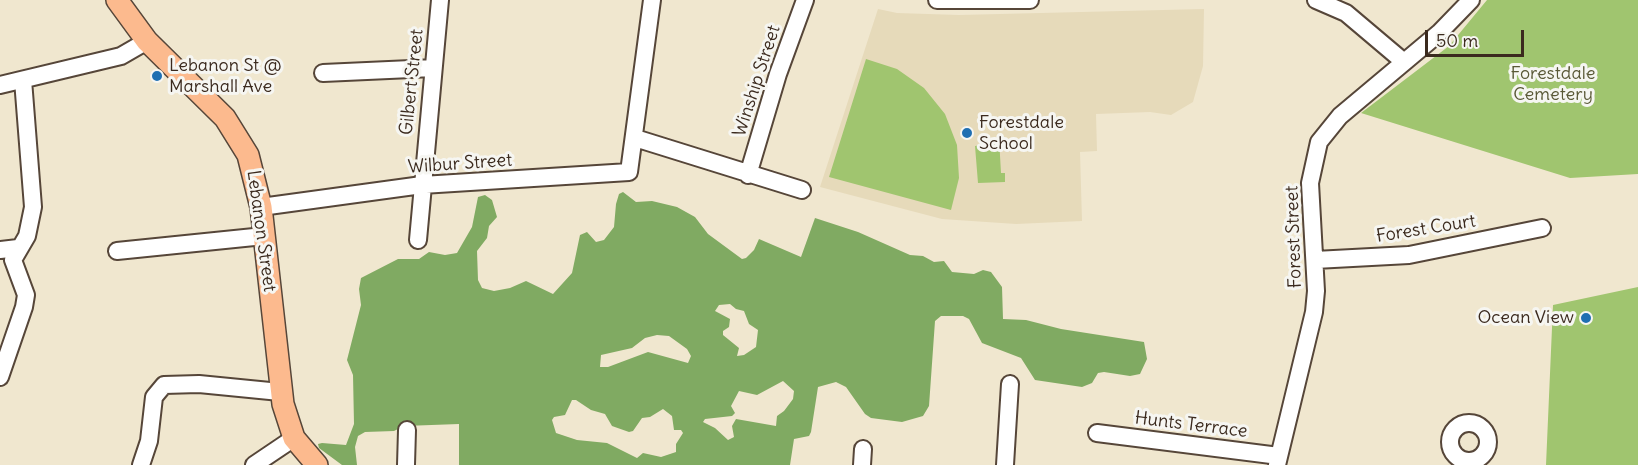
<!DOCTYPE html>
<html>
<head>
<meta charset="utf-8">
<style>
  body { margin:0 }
  #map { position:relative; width:1638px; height:465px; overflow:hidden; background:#f0e7cf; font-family:Delius,sans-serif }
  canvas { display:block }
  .scale { position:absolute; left:1425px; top:30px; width:99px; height:27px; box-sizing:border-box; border:3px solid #3b2a1e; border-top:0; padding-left:8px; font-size:18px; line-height:21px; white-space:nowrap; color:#3b2a1e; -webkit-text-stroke:4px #f6f6f2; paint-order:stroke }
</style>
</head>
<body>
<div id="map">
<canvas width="1638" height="465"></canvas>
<div class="scale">50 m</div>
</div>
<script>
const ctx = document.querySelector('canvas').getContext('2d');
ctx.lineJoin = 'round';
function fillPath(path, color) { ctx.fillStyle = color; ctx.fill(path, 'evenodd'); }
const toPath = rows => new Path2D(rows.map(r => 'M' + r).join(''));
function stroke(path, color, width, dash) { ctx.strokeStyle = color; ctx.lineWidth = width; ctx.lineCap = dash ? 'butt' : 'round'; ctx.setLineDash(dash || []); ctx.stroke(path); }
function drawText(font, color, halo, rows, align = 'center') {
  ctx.font = font + ' Delius,sans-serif'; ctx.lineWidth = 6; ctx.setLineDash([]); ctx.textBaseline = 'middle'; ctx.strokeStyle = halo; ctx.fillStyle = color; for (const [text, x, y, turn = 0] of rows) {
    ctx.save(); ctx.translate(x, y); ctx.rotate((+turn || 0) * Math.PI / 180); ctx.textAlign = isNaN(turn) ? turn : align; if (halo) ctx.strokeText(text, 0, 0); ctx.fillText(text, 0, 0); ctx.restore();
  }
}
fillPath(toPath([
  [878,9,897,13,959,15,1204,9,1203,66,1193,102,1171,115,1150,112,1096,114,1097,151,1080,152,1082,221,1016,224,942,219,820,187]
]), '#e6daba');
fillPath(toPath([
  [1487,0,1638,0,1638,174,1570,178,1361,113,1449,46],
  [866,59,897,69,924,88,945,114,957,145,959,178,951,210,829,177],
  [995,138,999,138,1001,173,1005,173,1005,182,978,183,975,146,983,145,983,141],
  [1638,287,1638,465,1546,465,1553,305]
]), '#a0c56f');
fillPath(toPath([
  [623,192,636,202,652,201,677,207,695,217,708,234,742,259,746,258,754,250,759,239,801,257,815,218,858,232,910,255,923,256,934,262,944,261,952,272,974,274,983,270,991,272,1002,287,1003,319,1026,320,1061,329,1144,342,1147,359,1140,374,1130,376,1104,372,1098,373,1092,383,1082,387,1035,380,1021,358,982,343,969,319,963,316,941,316,935,321,929,406,923,416,902,422,871,418,865,414,846,387,836,382,818,387,811,432,809,436,794,439,790,465,459,465,459,424,404,426,394,431,365,432,358,436,355,447,357,465,342,465,319,448,318,444,322,443,346,445,354,424,353,375,347,360,361,305,359,289,361,278,398,259,419,259,429,252,445,255,457,253,472,227,478,197,485,195,492,200,497,217,489,226,487,238,477,251,478,280,482,288,494,291,510,288,526,281,553,294,572,273,580,235,587,232,596,242,604,240,614,227,616,204,619,194],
  [730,304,736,309,744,311,749,324,758,330,756,347,744,355,737,356,739,348,723,335,723,331,729,327,730,319,715,311,719,305],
  [657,335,669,336,687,349,691,356,688,363,648,352,608,367,600,367,601,355,632,348,645,338],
  [783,381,794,391,793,399,784,411,777,416,776,426,736,419,732,426,734,437,728,440,715,428,703,422,705,419,732,416,735,413,731,406,739,391,757,395],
  [572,400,576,400,591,410,605,414,612,426,629,432,633,431,642,418,650,417,663,409,672,416,674,430,681,430,683,433,676,444,676,452,661,457,643,453,637,458,607,443,577,440,556,433,552,420,554,417,565,415]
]), '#80aa62');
const minor = toPath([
  [937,0,1030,0],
  [1316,0,1346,13,1404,62],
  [323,73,433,68],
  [0,85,121,56,147,41],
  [635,138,802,190],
  [748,175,778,74,805,0],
  [261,207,422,185,629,172,652,0],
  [418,240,440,0],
  [0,250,18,248],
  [117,251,264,236],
  [1315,260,1409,255,1542,228],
  [0,377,24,307,26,295,13,260,27,236,33,207,23,80],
  '1450 442a19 19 0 1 1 38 0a19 19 0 1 1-38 0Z',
  [1097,433,1279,456],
  [141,465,149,441,154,397,164,385,199,384,280,392],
  [254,465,294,438],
  [406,465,407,430],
  [862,465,863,449],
  [1005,465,1010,384],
  [1277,465,1314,312,1316,291,1310,183,1319,142,1340,116,1439,33,1471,0]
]);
const major = toPath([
  [117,0,147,41,225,118,248,155,261,207,283,404,294,438,317,465]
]);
stroke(minor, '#564639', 20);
stroke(major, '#564639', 24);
stroke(minor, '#fff', 16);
stroke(major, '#fcba8e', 21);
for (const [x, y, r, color] of [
  [157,76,6,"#1f6fb2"],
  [967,133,6,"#1f6fb2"],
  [1586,318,6,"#1f6fb2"]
]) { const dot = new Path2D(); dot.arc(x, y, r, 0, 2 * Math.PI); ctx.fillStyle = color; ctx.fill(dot); stroke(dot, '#f6f6f2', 2); }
drawText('18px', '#3b2a1e', '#f6f6f2', [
  ["Lebanon St @",169,66],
  ["Marshall Ave",169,87],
  ["Forestdale",979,123],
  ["School",979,144],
  ["Ocean View",1574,318,"right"]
], 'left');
drawText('18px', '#595836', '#f6f6f2', [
  ["Forestdale",1553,74],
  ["Cemetery",1553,95]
]);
drawText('18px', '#3b2a1e', '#f6f6f2', [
  ["Winship Street",757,81,-72],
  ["Gilbert Street",412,82,-84],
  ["Wilbur Street",460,164,-4],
  ["Forest Court",1426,229,-9],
  ["Lebanon Street",261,231,82],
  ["Forest Street",1294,237,-92],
  ["Hunts Terrace",1191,425,7]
]);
</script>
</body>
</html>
